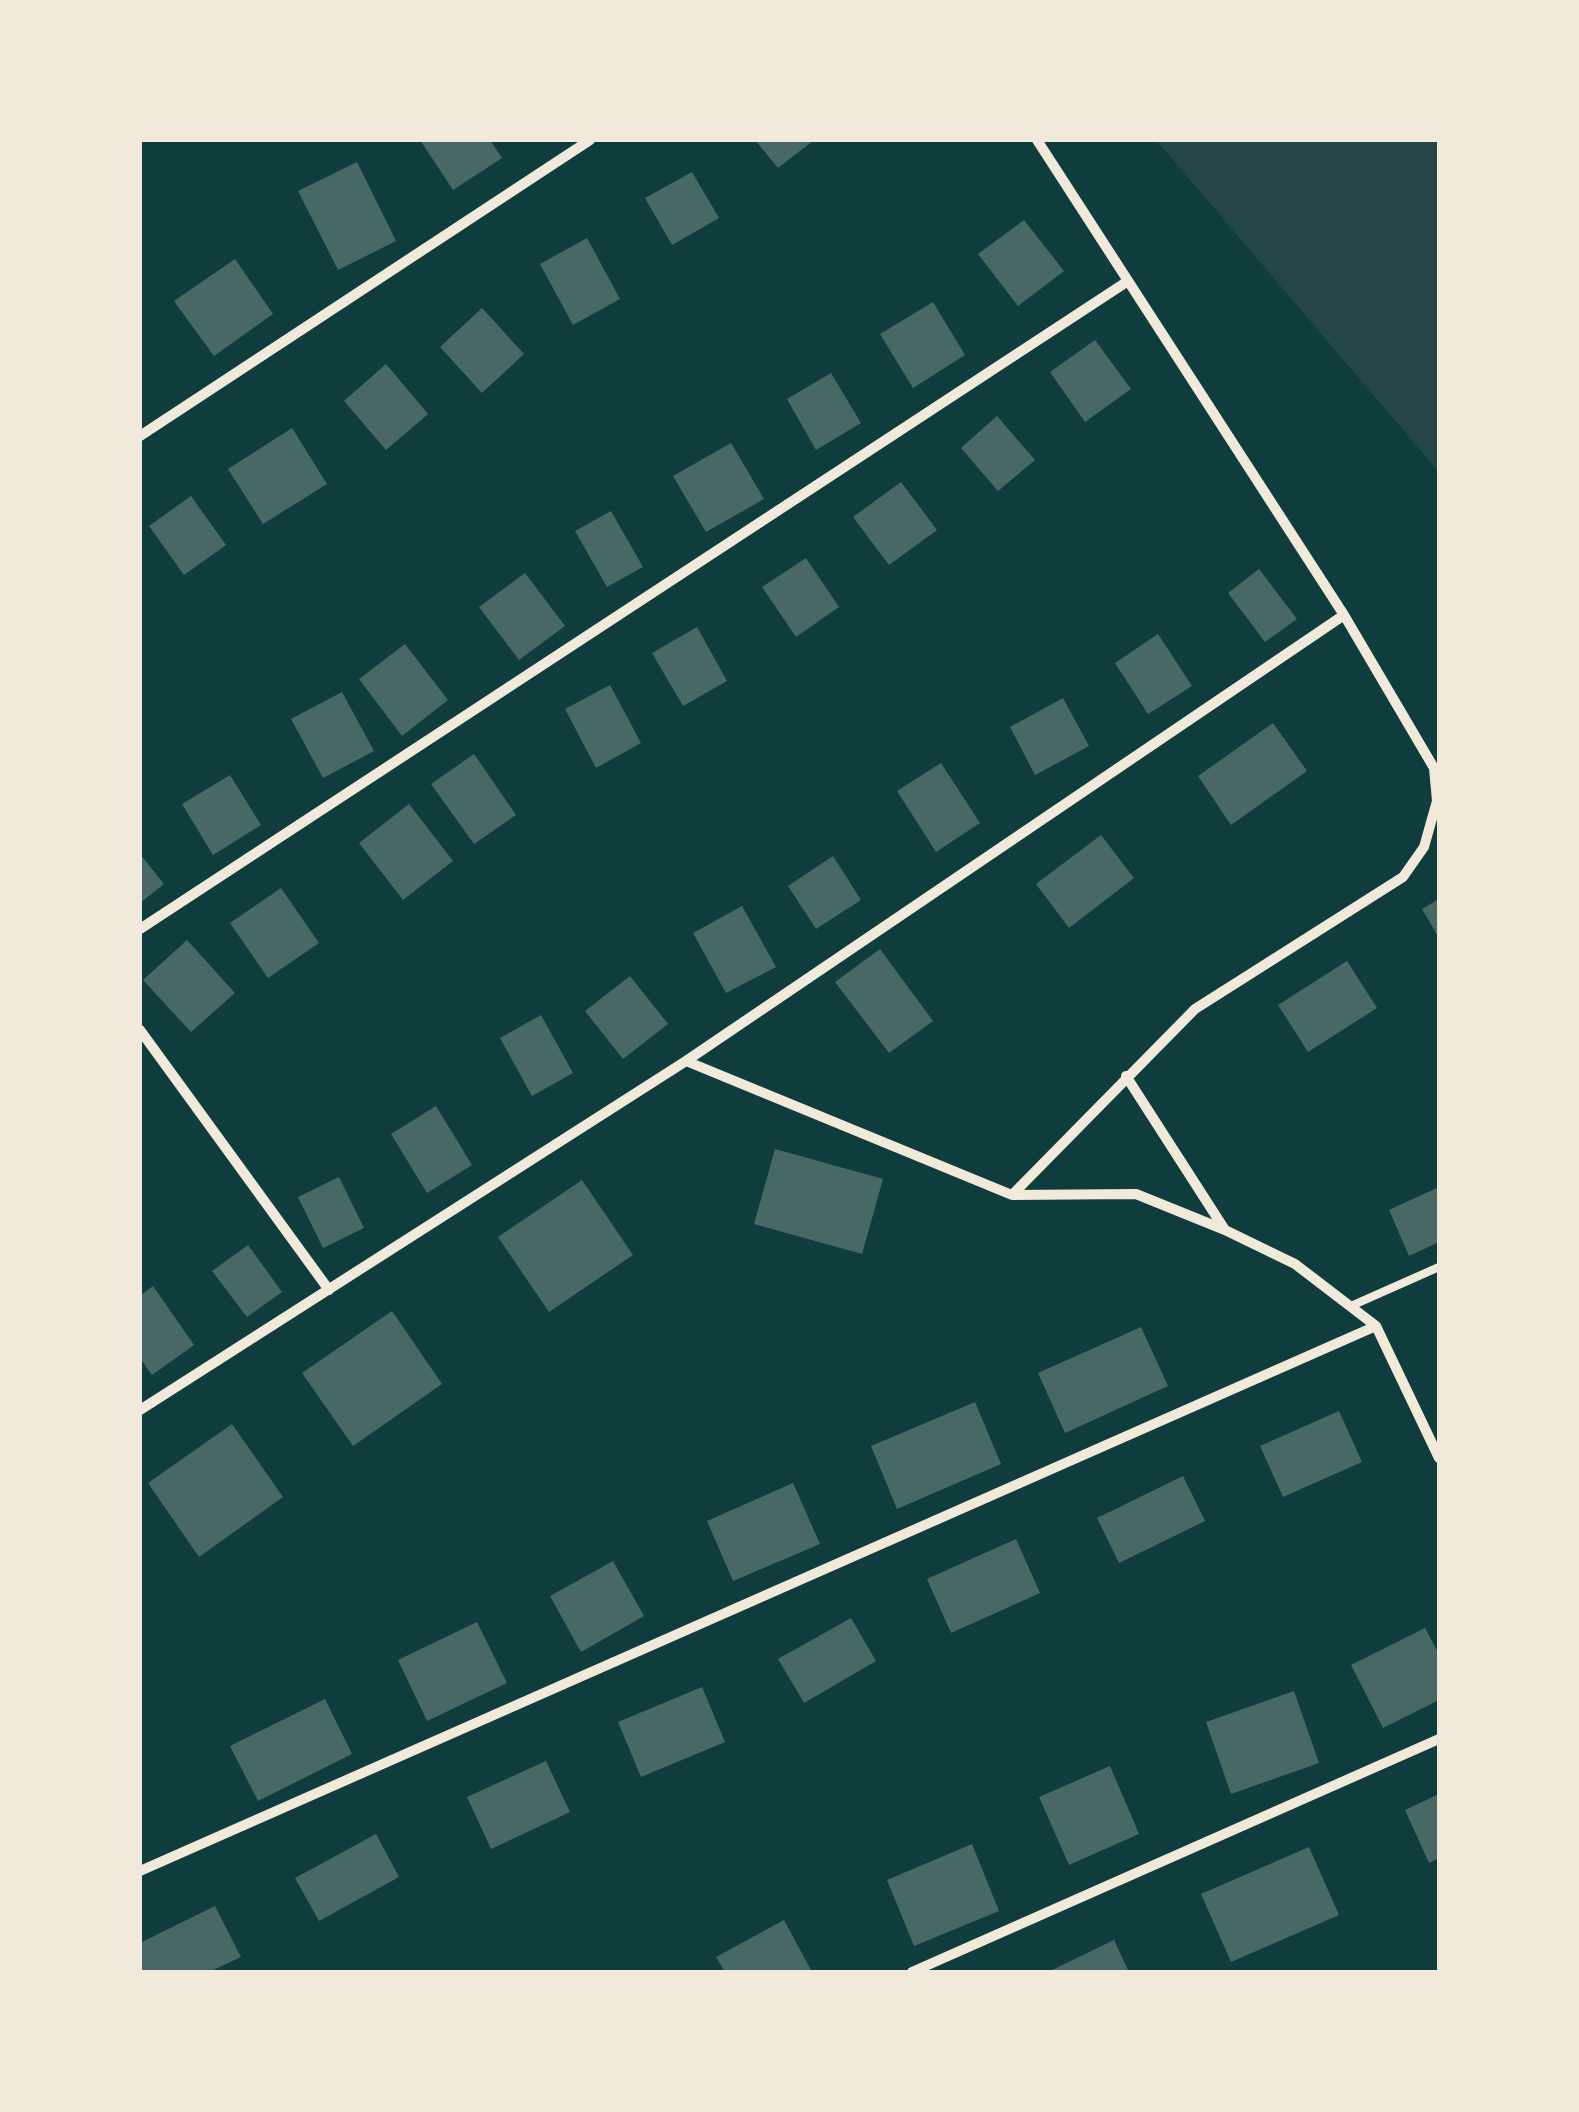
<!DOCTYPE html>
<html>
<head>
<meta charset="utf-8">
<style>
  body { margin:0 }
  #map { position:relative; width:1579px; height:2112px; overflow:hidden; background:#0f3d3e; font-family:Bitter,serif }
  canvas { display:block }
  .frame { position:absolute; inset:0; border:142px solid #f1e9da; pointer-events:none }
</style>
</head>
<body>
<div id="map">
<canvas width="1579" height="2112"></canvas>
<div class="frame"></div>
</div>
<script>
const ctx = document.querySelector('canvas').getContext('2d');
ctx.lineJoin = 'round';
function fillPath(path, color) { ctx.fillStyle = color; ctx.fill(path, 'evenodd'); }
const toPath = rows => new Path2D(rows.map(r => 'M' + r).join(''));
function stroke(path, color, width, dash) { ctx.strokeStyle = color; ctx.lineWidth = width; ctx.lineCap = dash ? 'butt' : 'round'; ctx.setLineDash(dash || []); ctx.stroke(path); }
fillPath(toPath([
  [1156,140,1439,140,1439,472]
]), '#244646');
fillPath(toPath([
  [420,140,490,140,502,158,453,190],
  [755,140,814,140,778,168],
  [357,162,396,241,338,270,298,191],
  [692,172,719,218,672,245,645,198],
  [1024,220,1064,271,1018,306,978,254],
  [587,238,620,299,573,325,540,264],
  [235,259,273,314,214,356,174,301],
  [933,302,965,355,913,388,880,334],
  [482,308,524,354,482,393,440,347],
  [1095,340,1131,389,1085,422,1050,372],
  [386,364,428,414,386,450,344,401],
  [831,373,861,423,816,450,787,399],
  [997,416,1035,460,998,491,961,448],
  [292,428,327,484,263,524,228,469],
  [731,443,764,499,706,532,673,476],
  [901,482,937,530,889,565,853,517],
  [191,496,226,545,184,575,149,526],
  [611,511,643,567,607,587,575,531],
  [806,558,839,607,796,637,762,587],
  [1259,569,1297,619,1265,642,1228,593],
  [525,573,565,626,519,660,479,607],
  [697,627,727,681,683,706,652,653],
  [1158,634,1192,686,1148,714,1115,663],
  [405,644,448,700,402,736,359,679],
  [610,685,641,743,596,768,565,709],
  [342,692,374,751,323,778,291,719],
  [1063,698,1089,746,1035,775,1010,727],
  [1273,723,1307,771,1231,825,1198,776],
  [474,754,516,815,474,844,431,784],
  [941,763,980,823,936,852,897,791],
  [230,775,261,825,213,855,182,804],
  [409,804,453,861,403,900,359,843],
  [1101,835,1134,878,1069,928,1036,884],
  [140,854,164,884,140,903],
  [833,856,861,900,816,929,788,886],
  [281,888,319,943,268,978,230,923],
  [1439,899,1439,938,1422,909],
  [742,906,776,967,726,993,693,933],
  [187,940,235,993,191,1032,143,980],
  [880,949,933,1021,889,1053,835,982],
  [1347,961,1377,1008,1308,1052,1278,1005],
  [630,976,668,1024,623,1059,585,1011],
  [541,1015,573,1073,532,1096,500,1038],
  [436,1106,472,1165,427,1193,391,1134],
  [775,1149,883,1179,862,1254,754,1224],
  [339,1177,364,1228,323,1248,298,1197],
  [582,1180,633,1255,549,1312,498,1237],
  [1439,1187,1439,1242,1409,1256,1389,1210],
  [248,1245,282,1292,247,1317,212,1271],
  [153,1286,194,1345,152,1375,140,1358,140,1296],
  [392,1311,442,1384,353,1446,302,1373],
  [1141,1327,1168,1386,1065,1433,1038,1373],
  [975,1402,1001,1464,897,1509,871,1446],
  [1339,1411,1362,1462,1283,1497,1260,1446],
  [232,1424,283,1497,199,1557,148,1483],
  [1183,1476,1205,1521,1119,1563,1097,1518],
  [793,1483,820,1544,733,1581,707,1521],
  [1016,1539,1040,1593,951,1633,927,1579],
  [613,1561,644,1616,581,1652,550,1596],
  [851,1618,876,1661,804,1703,778,1659],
  [477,1622,507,1683,427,1721,398,1660],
  [1425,1628,1439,1654,1439,1700,1383,1728,1351,1665],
  [702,1687,725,1742,641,1777,618,1722],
  [1294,1691,1319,1763,1231,1794,1206,1722],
  [325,1699,352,1754,258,1801,230,1746],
  [546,1761,570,1812,491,1849,467,1797],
  [1110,1766,1139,1834,1069,1865,1039,1797],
  [1439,1794,1439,1858,1429,1863,1405,1810],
  [376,1834,399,1877,319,1921,295,1878],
  [972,1844,999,1911,914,1946,887,1880],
  [1309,1847,1339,1915,1231,1962,1201,1894],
  [215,1906,241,1957,209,1972,140,1972,140,1943],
  [784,1920,812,1972,725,1972,716,1957],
  [1114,1940,1129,1972,1048,1972]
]), '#486865');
stroke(toPath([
  [1351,1306,1439,1267]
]), '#f1e9da', 8);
stroke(toPath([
  [140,436,590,140],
  [140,929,1128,281],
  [140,1030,329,1290],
  [686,1061,1344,615],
  [1126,1076,1225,1230],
  [1012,1195,1195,1009,1403,877,1424,847,1437,801,1434,768,1344,615,1037,140],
  [140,1410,686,1061,1012,1195,1136,1194,1225,1230,1295,1264,1376,1326],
  [140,1871,1376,1326,1439,1458],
  [912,1972,1439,1739]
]), '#f1e9da', 10);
</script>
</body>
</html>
